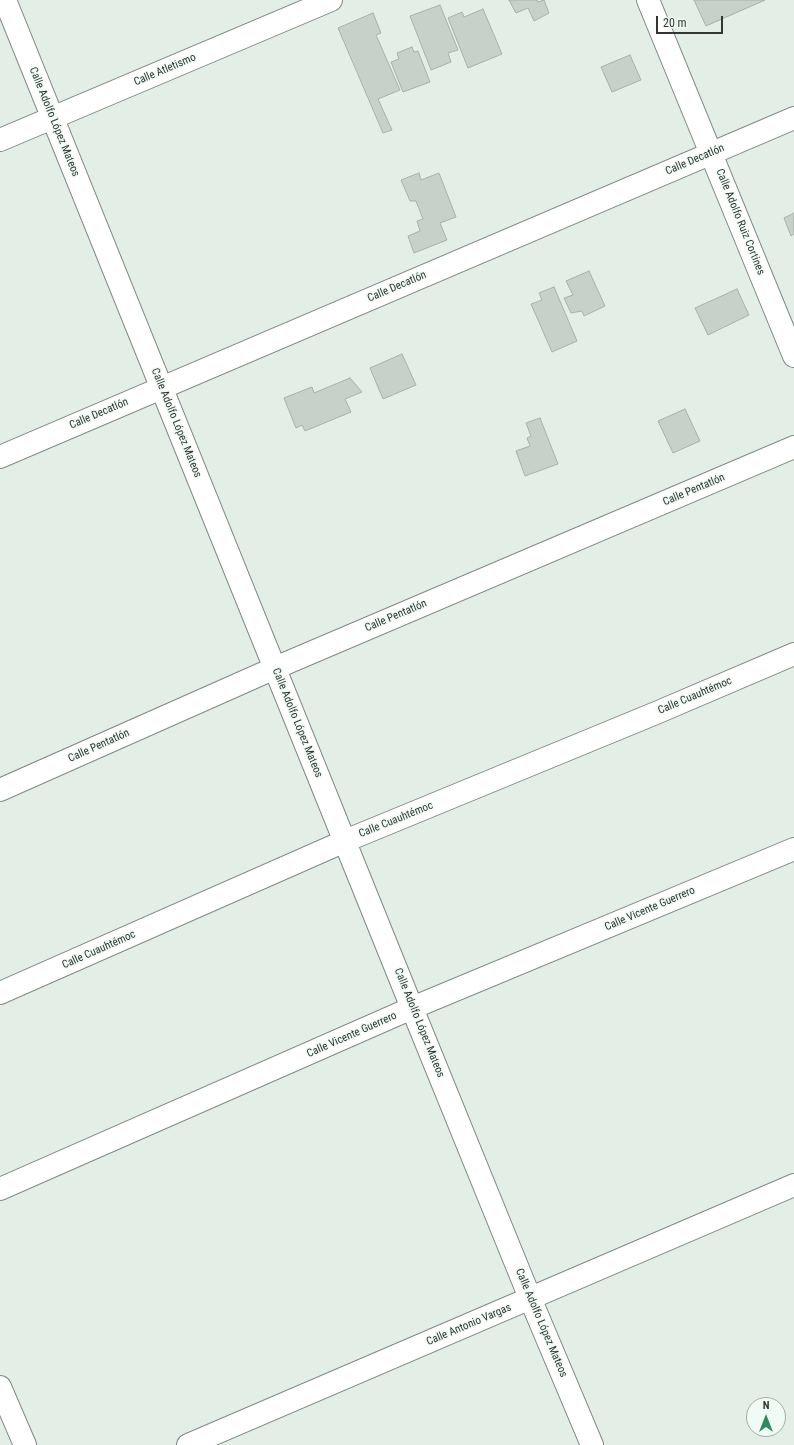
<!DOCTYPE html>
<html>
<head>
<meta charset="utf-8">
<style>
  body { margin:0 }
  #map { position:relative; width:794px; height:1445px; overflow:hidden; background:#e3eee7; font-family:"Roboto Condensed",sans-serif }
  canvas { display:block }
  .north { position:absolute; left:746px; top:1397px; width:40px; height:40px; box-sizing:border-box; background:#f0fbf5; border:1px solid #a4aca7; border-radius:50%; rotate:0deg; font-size:11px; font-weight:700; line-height:16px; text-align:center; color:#323633 }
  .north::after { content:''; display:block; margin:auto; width:14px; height:18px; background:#2f895f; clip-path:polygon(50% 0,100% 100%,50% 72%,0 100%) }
  .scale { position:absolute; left:656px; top:16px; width:67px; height:18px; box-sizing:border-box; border:2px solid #323633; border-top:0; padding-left:5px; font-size:12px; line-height:14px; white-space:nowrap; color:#323633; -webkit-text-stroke:3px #f0fbf5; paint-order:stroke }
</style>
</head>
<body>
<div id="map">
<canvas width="794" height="1445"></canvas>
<div class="north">N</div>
<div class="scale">20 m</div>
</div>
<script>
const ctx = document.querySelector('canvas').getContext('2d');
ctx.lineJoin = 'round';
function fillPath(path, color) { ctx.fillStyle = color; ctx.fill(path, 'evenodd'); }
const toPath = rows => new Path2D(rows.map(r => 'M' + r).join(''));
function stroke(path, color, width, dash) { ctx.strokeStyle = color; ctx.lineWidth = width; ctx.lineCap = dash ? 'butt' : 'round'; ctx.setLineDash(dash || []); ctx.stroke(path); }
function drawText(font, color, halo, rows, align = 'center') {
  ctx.font = font + ' "Roboto Condensed",sans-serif'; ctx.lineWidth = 3; ctx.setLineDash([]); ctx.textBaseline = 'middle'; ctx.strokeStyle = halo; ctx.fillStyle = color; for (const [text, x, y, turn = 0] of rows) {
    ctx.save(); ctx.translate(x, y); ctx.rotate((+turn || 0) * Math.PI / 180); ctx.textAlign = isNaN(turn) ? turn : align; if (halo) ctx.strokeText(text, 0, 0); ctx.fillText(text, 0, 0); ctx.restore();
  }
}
const building = toPath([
  [509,0,537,0,538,2,544,0,549,13,534,21,528,8,516,13,509,0],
  [694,0,765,0,706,26,694,0],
  [440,5,458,50,448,53,451,62,431,70,410,16,440,5],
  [483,9,502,54,468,68,448,18,462,12,464,17,483,9],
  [373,13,381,33,376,35,400,90,378,99,392,130,383,133,338,28,373,13],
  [412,47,414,52,418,51,430,82,403,92,391,62,399,59,397,53,412,47],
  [630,55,641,80,612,92,601,67,630,55],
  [419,173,421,180,439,173,456,217,440,223,447,240,414,253,408,236,420,231,417,221,423,219,416,201,410,201,401,180,419,173],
  [794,213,794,234,791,236,784,218,794,213],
  [589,271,605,306,584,316,582,311,571,313,564,298,573,295,566,281,589,271],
  [554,287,577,341,552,352,531,304,542,300,539,293,554,287],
  [737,289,749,315,708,335,695,308,737,289],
  [402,354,416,385,383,399,370,368,402,354],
  [350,378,362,392,345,399,351,412,305,431,302,425,296,428,284,398,312,387,314,393,350,378],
  [685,409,700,441,673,453,658,421,685,409],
  [540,418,558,464,525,476,516,451,530,446,527,438,531,436,526,423,540,418]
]);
fillPath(building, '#c6d1ca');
stroke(building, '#a6b1aa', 1);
const minor = toPath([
  [5,0,412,1008,530,1298,592,1445],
  [648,0,794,356],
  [0,140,331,0],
  [0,457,794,118],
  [0,790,275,668,794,447],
  [0,993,345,841,656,713,794,654],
  [0,1189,412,1008,794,849],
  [0,1387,25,1445],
  [188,1445,794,1185]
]);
stroke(minor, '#808a84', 24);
stroke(minor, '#fff', 22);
drawText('11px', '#323633', '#f0fbf5', [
  ["Calle Atletismo",165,70,-23],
  ["Calle Adolfo López Mateos",54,122,68],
  ["Calle Decatlón",695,160,-23],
  ["Calle Adolfo Ruiz Cortines",740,222,68],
  ["Calle Decatlón",397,287,-23],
  ["Calle Decatlón",99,414,-23],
  ["Calle Adolfo López Mateos",176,423,68],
  ["Calle Pentatlón",694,490,-23],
  ["Calle Pentatlón",396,616,-23],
  ["Calle Cuauhtémoc",695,696,-23],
  ["Calle Adolfo López Mateos",297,723,68],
  ["Calle Pentatlón",99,746,-24],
  ["Calle Cuauhtémoc",396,820,-22],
  ["Calle Vicente Guerrero",650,909,-23],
  ["Calle Cuauhtémoc",99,950,-24],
  ["Calle Adolfo López Mateos",419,1023,68],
  ["Calle Vicente Guerrero",352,1035,-24],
  ["Calle Adolfo López Mateos",541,1323,67],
  ["Calle Antonio Vargas",469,1325,-23]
]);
</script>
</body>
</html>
